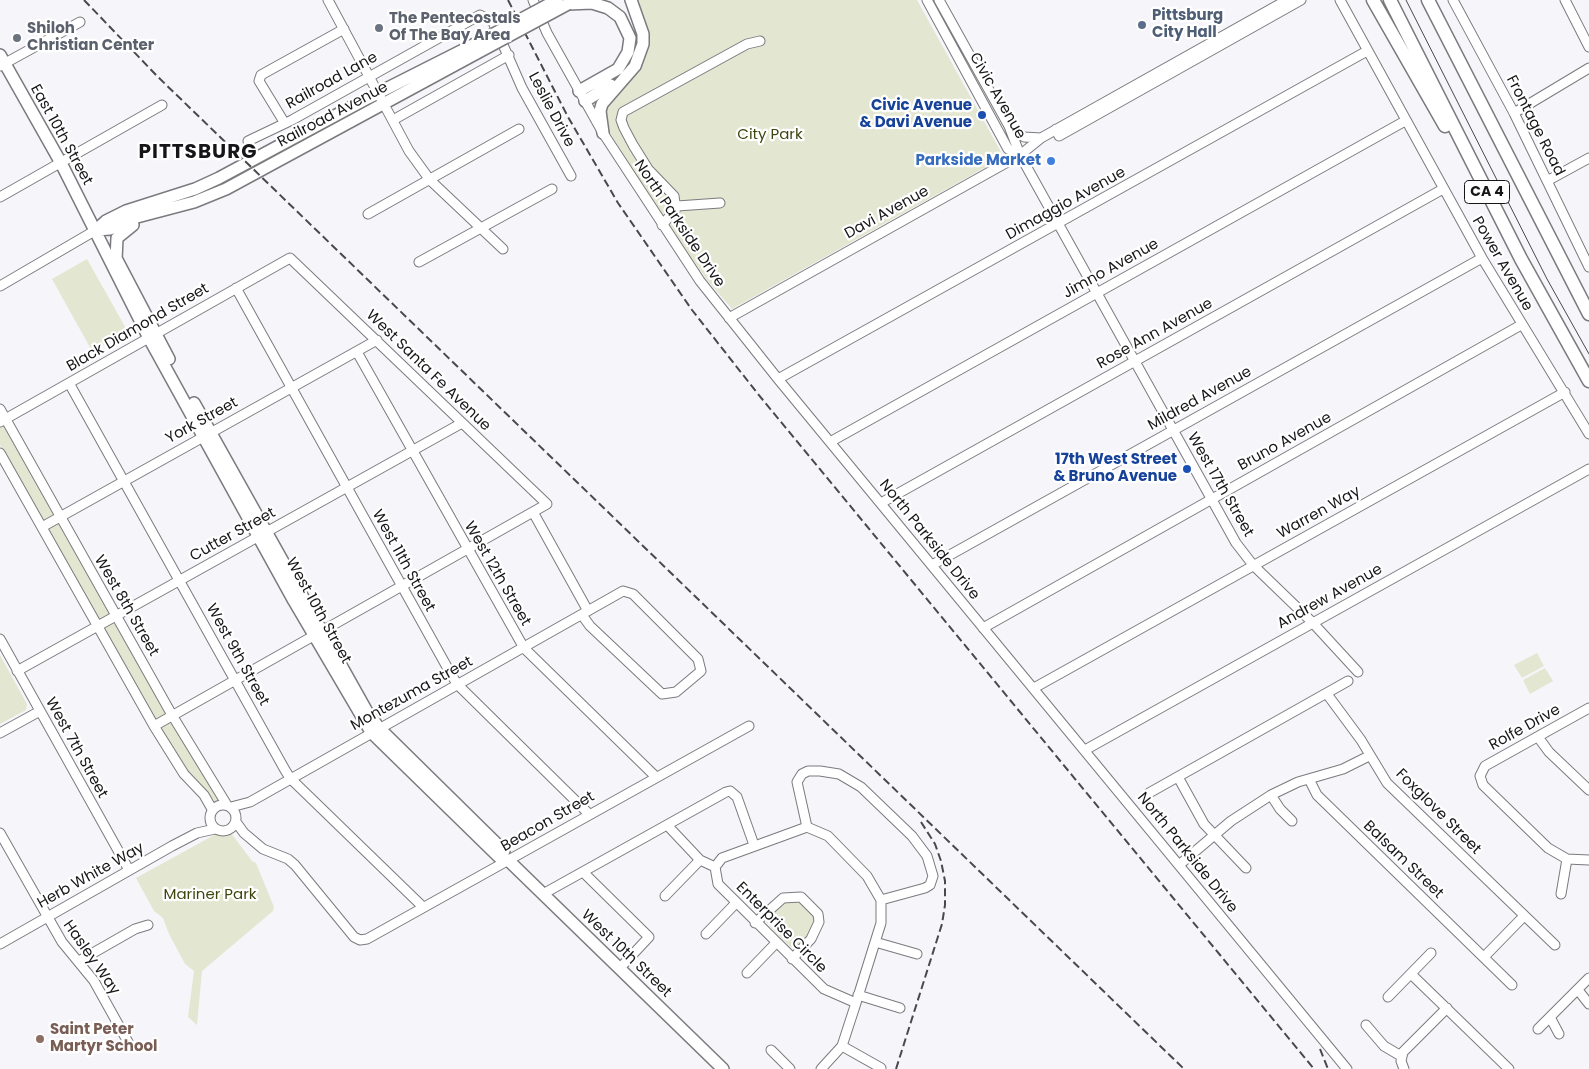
<!DOCTYPE html>
<html>
<head>
<meta charset="utf-8">
<style>
  body { margin:0 }
  canvas { display:block; background:#f6f5fa }
</style>
</head>
<body>
<canvas width="1589" height="1069"></canvas>
<script>
const ctx = document.querySelector('canvas').getContext('2d');
ctx.lineJoin = 'round';
function fillPath(path, color) { ctx.fillStyle = color; ctx.fill(path, 'evenodd'); }
const toPath = rows => new Path2D(rows.map(r => 'M' + r).join(''));
function stroke(path, color, width, dash) { ctx.strokeStyle = color; ctx.lineWidth = width; ctx.lineCap = dash ? 'butt' : 'round'; ctx.setLineDash(dash || []); ctx.stroke(path); }
function drawText(font, color, halo, rows, align = 'center') {
  ctx.font = font + ' Poppins,sans-serif'; ctx.lineWidth = 4.5; ctx.setLineDash([]); ctx.textBaseline = 'middle'; ctx.strokeStyle = halo; ctx.fillStyle = color; for (const [text, x, y, turn = 0] of rows) {
    ctx.save(); ctx.translate(x, y); ctx.rotate((+turn || 0) * Math.PI / 180); ctx.textAlign = isNaN(turn) ? turn : align; if (halo) ctx.strokeText(text, 0, 0); ctx.fillText(text, 0, 0); ctx.restore();
  }
}
fillPath(toPath([
  [636,0,917,0,1001,152,1002,158,732,309,707,280,677,238,608,130,604,117,605,108,641,59],
  [87,259,128,332,92,351,52,279],
  [0,415,223,802,206,810,0,445],
  [1537,653,1544,666,1522,678,1514,665],
  [0,655,27,704,26,710,0,724],
  [1545,668,1553,681,1530,694,1523,680],
  [225,829,228,829,252,861,256,863,274,907,273,911,202,971,197,1025,188,1017,194,971,185,964,169,934,163,918,154,911,136,878],
  [790,901,801,903,815,918,808,935,797,947,794,948,790,947,766,922,766,918,784,902]
]), '#e3e7d1');
const minor = toPath([
  [328,0,409,151,430,180,503,249],
  [533,0,547,33,603,133,700,281,778,379,1347,1069],
  [927,0,1008,149,1020,155],
  [939,0,1009,126,1020,155,1236,543,1253,565,1312,622,1358,672],
  [1340,0,1482,258,1589,434],
  [1453,0,1514,113,1589,267],
  [1565,0,1589,47],
  [0,66,80,22],
  [1514,113,1589,68],
  [393,120,509,55],
  [284,122,259,81,261,75,344,29],
  [1010,126,1024,137,1041,138],
  [1056,129,1059,136,1301,0],
  [248,141,292,120,480,15,493,22,522,88,571,176],
  [1547,181,1589,158],
  [0,197,162,105],
  [677,206,720,203],
  [368,214,519,129],
  [662,225,676,209,674,196,648,169,633,145,624,128,621,120,623,112,747,44,760,41],
  [419,262,552,189],
  [0,286,96,230],
  [236,288,452,676,458,685,589,814],
  [729,318,1020,155,1041,138,1287,0],
  [357,352,524,648,656,777],
  [778,379,1367,51],
  [69,383,285,770,290,778,423,907],
  [0,409,172,715,227,805],
  [0,422,290,258,547,504,154,726],
  [830,442,1405,121],
  [0,453,154,726,184,774,204,795,212,809],
  [881,503,1443,189],
  [533,512,588,611],
  [42,527,377,340],
  [932,565,1482,258],
  [983,628,1521,325],
  [0,639,129,870],
  [17,671,462,423],
  [1034,688,1565,392],
  [1327,694,1361,740,1387,783,1555,945],
  [1589,708,1485,766,1480,776,1483,785,1548,848,1567,859,1589,860],
  [0,733,40,711],
  [1538,737,1549,752,1589,790],
  [1085,750,1589,469],
  [1178,777,1204,824,1246,868],
  [1309,779,1317,795,1512,985],
  [1149,793,1348,681],
  [1271,795,1280,809,1292,821],
  '210 818a13 13 0 1 1 26 0a13 13 0 1 1-26 0Z',
  [231,807,250,802,623,591,633,594,698,659,701,671,676,692,662,694,590,626,582,615],
  [236,822,244,833,263,849,288,859,295,865,354,937,360,940,367,939,749,726],
  [667,825,700,860,715,867],
  [807,827,828,836,867,876,881,900,881,923,856,1003,824,989,718,884,715,867,722,858,807,827],
  [807,827,797,782,802,774,808,771,820,771,839,774,861,787,912,836,927,856,933,876,930,885,925,888,881,900],
  [0,833,62,942,94,981,128,1042],
  [1179,865,1231,821,1271,795,1298,782,1343,769,1369,756],
  [583,872,649,937,620,968],
  [543,894,726,792,730,791,737,797,754,845],
  [1561,894,1567,859],
  [665,896,700,860],
  [755,923,783,898,801,897,818,914,819,922,811,939,792,959],
  [706,934,736,903],
  [875,942,917,954],
  [0,944,172,846,197,833,215,829],
  [1484,957,1524,916],
  [79,961,135,929,148,925],
  [747,973,776,943],
  [1411,974,1509,1069],
  [1578,990,1589,1004],
  [858,995,900,1008],
  [1388,997,1431,953],
  [1550,1017,1559,1034],
  [1366,1025,1384,1046,1401,1056],
  [1538,1029,1589,978],
  [842,1046,881,1068],
  [771,1050,790,1069],
  [821,1069,842,1046,856,1003],
  [1404,1069,1401,1061,1403,1052,1447,1008]
]);
const major = toPath([
  [568,4,592,3,608,8,620,17,630,38,628,52,618,69,579,91],
  [0,55,61,163,149,338,294,601,371,732,499,857,508,860,723,1069],
  [585,101,611,85],
  [603,133,600,111,602,104,635,66,643,44,643,34,631,0],
  [96,230,110,229,137,217,194,202,226,189,477,53],
  [96,230,106,221,126,211,195,189,219,178,368,98,473,45],
  [116,260,117,238,133,225],
  [117,260,169,359],
  [194,403,366,710,379,728,504,851]
]);
const highway = toPath([
  [1373,0,1445,126],
  [1390,0,1521,259,1589,381],
  [1428,0,1589,314]
]);
stroke(minor, '#7b7a7e', 11);
stroke(major, '#7b7a7e', 14);
stroke(highway, '#7b7a7e', 15);
stroke(minor, '#fff', 9);
stroke(major, '#fff', 11);
stroke(highway, '#fff', 12);
stroke(toPath([
  [1406,0,1547,279,1589,354]
]), '#49494b', 1);
stroke(toPath([
  [84,0,158,77,1184,1069],
  [508,0,568,117,618,203,692,310,758,394,1314,1069],
  [1320,1049,1328,1069],
  [896,1069,942,924,945,905,945,881,941,861,935,844,921,822]
]), '#49494b', 2, [8, 4]);
const majorBridge = toPath([
  [473,45,557,0],
  [477,53,568,4]
]);
stroke(majorBridge, '#7b7a7e', 14, []);
stroke(majorBridge, '#fff', 11);
for (const [x, y, r, color] of [
  [1142,25,5,"#5c6f8a"],
  [379,28,5,"#6b7280"],
  [17,38,5,"#6b7280"],
  [982,115,5,"#1a4fb4"],
  [1051,161,5,"#3f7fe0"],
  [1187,469,5,"#1a4fb4"],
  [40,1039,5,"#8d6e63"]
]) { const dot = new Path2D(); dot.arc(x, y, r, 0, 2 * Math.PI); ctx.fillStyle = color; ctx.fill(dot); stroke(dot, '#fff', 2); }
for (const [x, y, w] of [
  [1487,192,45]
]) { const box = new Path2D(); box.roundRect(x - w / 2, y - 11.5, w, 23, 4); ctx.fillStyle = '#fff'; ctx.fill(box); stroke(box, '#161618', 1); }
drawText('bold 14px', '#161618', null, [
  ["CA 4",1487,192]
]);
drawText('bold 15px', '#4e5e75', '#fff', [
  ["Pittsburg",1152,16],
  ["City Hall",1152,33]
], 'left');
drawText('bold 15px', '#5b616d', '#fff', [
  ["The Pentecostals",389,19],
  ["Of The Bay Area",389,36],
  ["Shiloh",27,29],
  ["Christian Center",27,46]
], 'left');
drawText('15px', '#161618', '#fff', [
  ["Railroad Lane",332,81,-29],
  ["Civic Avenue",997,96,60],
  ["Leslie Drive",551,110,62],
  ["Railroad Avenue",333,115,-28],
  ["Frontage Road",1535,126,63],
  ["East 10th Street",61,135,61],
  ["Dimaggio Avenue",1066,204,-29],
  ["Davi Avenue",887,213,-29],
  ["North Parkside Drive",679,224,56],
  ["Power Avenue",1502,264,60],
  ["Jimno Avenue",1111,269,-29],
  ["Black Diamond Street",138,328,-30],
  ["Rose Ann Avenue",1155,334,-29],
  ["West Santa Fe Avenue",428,371,44],
  ["Mildred Avenue",1200,399,-29],
  ["York Street",202,421,-29],
  ["Bruno Avenue",1285,442,-29],
  ["West 17th Street",1220,485,60],
  ["Warren Way",1319,513,-29],
  ["Cutter Street",233,535,-29],
  ["North Parkside Drive",929,540,51],
  ["West 11th Street",403,561,61],
  ["West 12th Street",497,574,60],
  ["Andrew Avenue",1330,597,-29],
  ["West 8th Street",126,606,60],
  ["West 10th Street",318,611,61],
  ["West 9th Street",237,655,61],
  ["Montezuma Street",412,694,-29],
  ["Rolfe Drive",1525,728,-29],
  ["West 7th Street",76,748,61],
  ["Foxglove Street",1438,812,45],
  ["Beacon Street",548,822,-30],
  ["North Parkside Drive",1187,853,51],
  ["Balsam Street",1403,860,44],
  ["Herb White Way",91,876,-29],
  ["Enterprise Circle",781,928,45],
  ["West 10th Street",626,954,44],
  ["Hasley Way",91,958,55]
]);
drawText('bold 15px', '#164399', '#fff', [
  ["Civic Avenue",972,106],
  ["& Davi Avenue",972,123],
  ["17th West Street",1177,460],
  ["& Bruno Avenue",1177,477]
], 'right');
drawText('15px', '#3f450f', '#fff', [
  ["City Park",770,135],
  ["Mariner Park",210,895]
]);
drawText('bold 15px', '#366cbe', '#fff', [
  ["Parkside Market",1041,161]
], 'right');
drawText('bold 15px', '#785e54', '#fff', [
  ["Saint Peter",50,1030],
  ["Martyr School",50,1047]
], 'left');
ctx.letterSpacing = '1px';
drawText('bold 20px', '#161618', '#fff', [
  ["PITTSBURG",198,153]
]);
ctx.letterSpacing = '0px';
</script>
</body>
</html>
